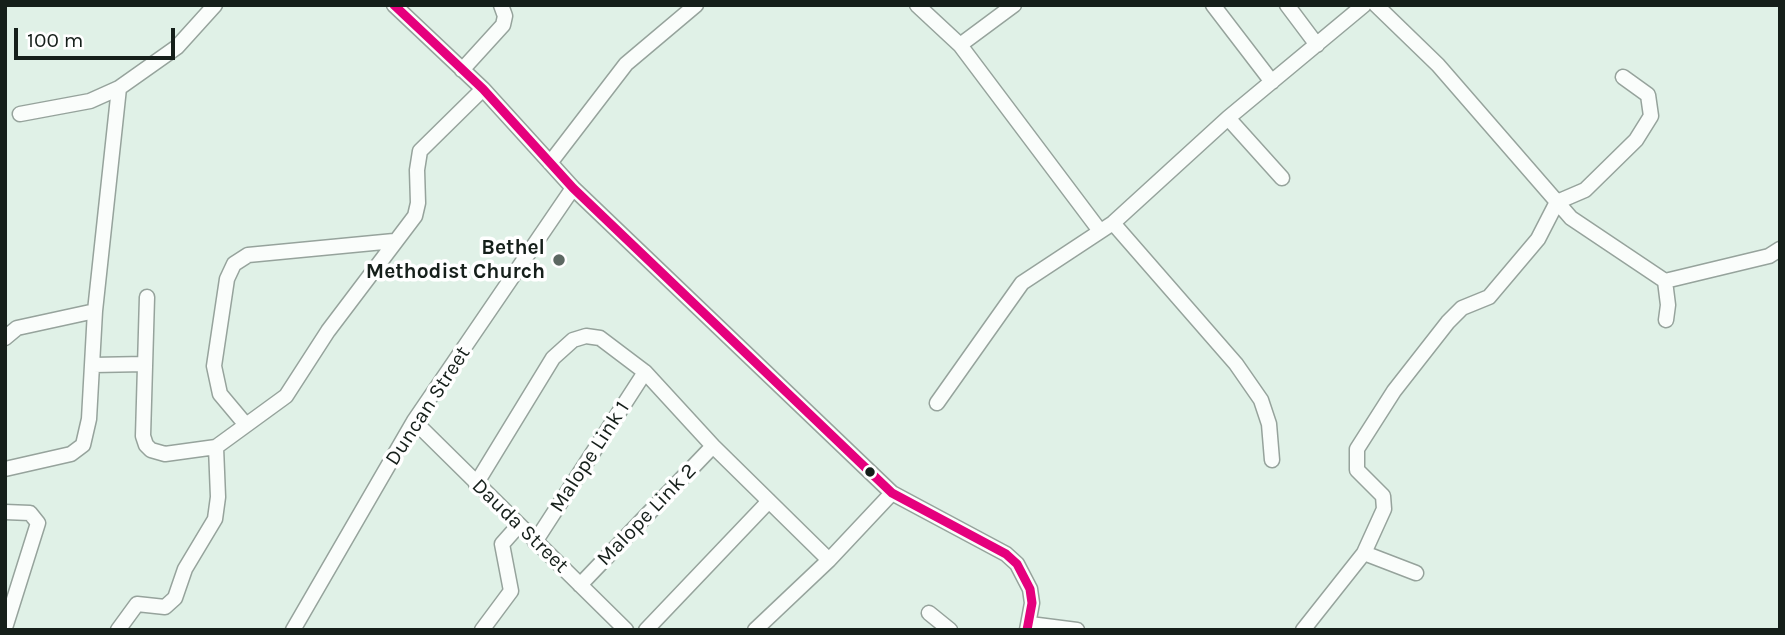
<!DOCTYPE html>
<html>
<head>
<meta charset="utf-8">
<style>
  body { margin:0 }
  #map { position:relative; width:1785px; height:635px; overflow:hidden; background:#e0f1e7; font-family:Karla,sans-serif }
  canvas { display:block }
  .frame { position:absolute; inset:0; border:7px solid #151f1a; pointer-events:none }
  .scale { position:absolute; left:14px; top:28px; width:161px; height:32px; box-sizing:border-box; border:4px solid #151f1a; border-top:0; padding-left:9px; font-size:21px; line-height:24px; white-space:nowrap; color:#151f1a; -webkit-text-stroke:5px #fff; paint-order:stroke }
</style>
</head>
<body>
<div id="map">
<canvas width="1785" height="635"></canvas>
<div class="frame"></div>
<div class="scale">100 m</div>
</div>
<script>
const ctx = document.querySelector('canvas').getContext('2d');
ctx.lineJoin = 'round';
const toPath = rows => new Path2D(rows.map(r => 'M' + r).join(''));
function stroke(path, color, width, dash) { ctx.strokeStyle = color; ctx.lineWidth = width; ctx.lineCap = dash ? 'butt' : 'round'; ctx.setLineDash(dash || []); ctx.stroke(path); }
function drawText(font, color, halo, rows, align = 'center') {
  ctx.font = font + ' Karla,sans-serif'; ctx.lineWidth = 7; ctx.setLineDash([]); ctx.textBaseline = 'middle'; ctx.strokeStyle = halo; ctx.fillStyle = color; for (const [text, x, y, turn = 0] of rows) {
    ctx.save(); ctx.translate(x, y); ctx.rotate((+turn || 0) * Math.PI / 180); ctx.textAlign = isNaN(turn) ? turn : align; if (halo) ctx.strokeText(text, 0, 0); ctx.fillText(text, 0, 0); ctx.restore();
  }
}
const minor = toPath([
  [394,5,483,89,573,188,892,493,1006,554,1017,564,1030,589,1032,603,1027,630],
  [917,5,960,45,1100,231],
  [1213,5,1272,82],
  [1287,5,1317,45],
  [1376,5,1438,65,1571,218,1665,281,1668,305,1666,320],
  [960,45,1014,5],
  [462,70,503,25,505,16,501,5],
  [20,114,90,101,119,88,177,47,215,5],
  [550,163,626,64,696,5],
  [1282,178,1228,118,1364,5],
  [1113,223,1236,364,1261,400,1269,424,1272,460],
  [1665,281,1769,256,1780,249],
  [147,297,143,436,146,445,151,450,165,454,216,447,286,396,328,331,415,216,418,203,417,170,420,151,483,89],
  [5,338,17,328,95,311],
  [93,365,145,364],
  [937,403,1022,283,1113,223,1228,118],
  [414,421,626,630],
  [246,425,220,394,214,366,227,279,234,264,248,255,394,241],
  [5,469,71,454,83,445,89,419,95,311,119,88],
  [476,484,553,358,573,340,586,336,600,338,645,372,713,446,829,560],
  [5,512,30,513,38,523,5,628],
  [535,542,645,372],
  [1364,553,1416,573],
  [580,585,713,446],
  [929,613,950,630],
  [1030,624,1077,630],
  [118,630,137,604,165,607,175,598,185,569,215,519,218,497,216,447],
  [293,630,414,421,573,188],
  [482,630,511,591,502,544,518,526],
  [646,630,769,501],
  [755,630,829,560,892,493],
  [1303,630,1364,553,1384,509,1383,496,1357,470,1357,449,1394,391,1448,322,1462,308,1489,297,1538,239,1557,202,1585,190,1636,140,1651,116,1648,95,1623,77]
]);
stroke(minor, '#96a39c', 17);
stroke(minor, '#fafdfb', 14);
stroke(toPath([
  [394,5,483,89,573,188,892,493,1006,554,1017,564,1030,589,1032,603,1027,630]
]), '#e5007d', 9);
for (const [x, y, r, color] of [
  [559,260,7,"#5c6862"],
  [870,472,6,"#151f1a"]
]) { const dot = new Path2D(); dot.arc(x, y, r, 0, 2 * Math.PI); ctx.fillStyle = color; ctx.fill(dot); stroke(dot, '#fff', 2.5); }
drawText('bold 21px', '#151f1a', '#fff', [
  ["Bethel",545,248],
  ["Methodist Church",545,272]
], 'right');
drawText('21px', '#151f1a', '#fff', [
  ["Duncan Street",428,406,-57],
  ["Malope Link 1",590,457,-57],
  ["Malope Link 2",647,515,-46],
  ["Dauda Street",520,526,44]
]);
</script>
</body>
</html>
